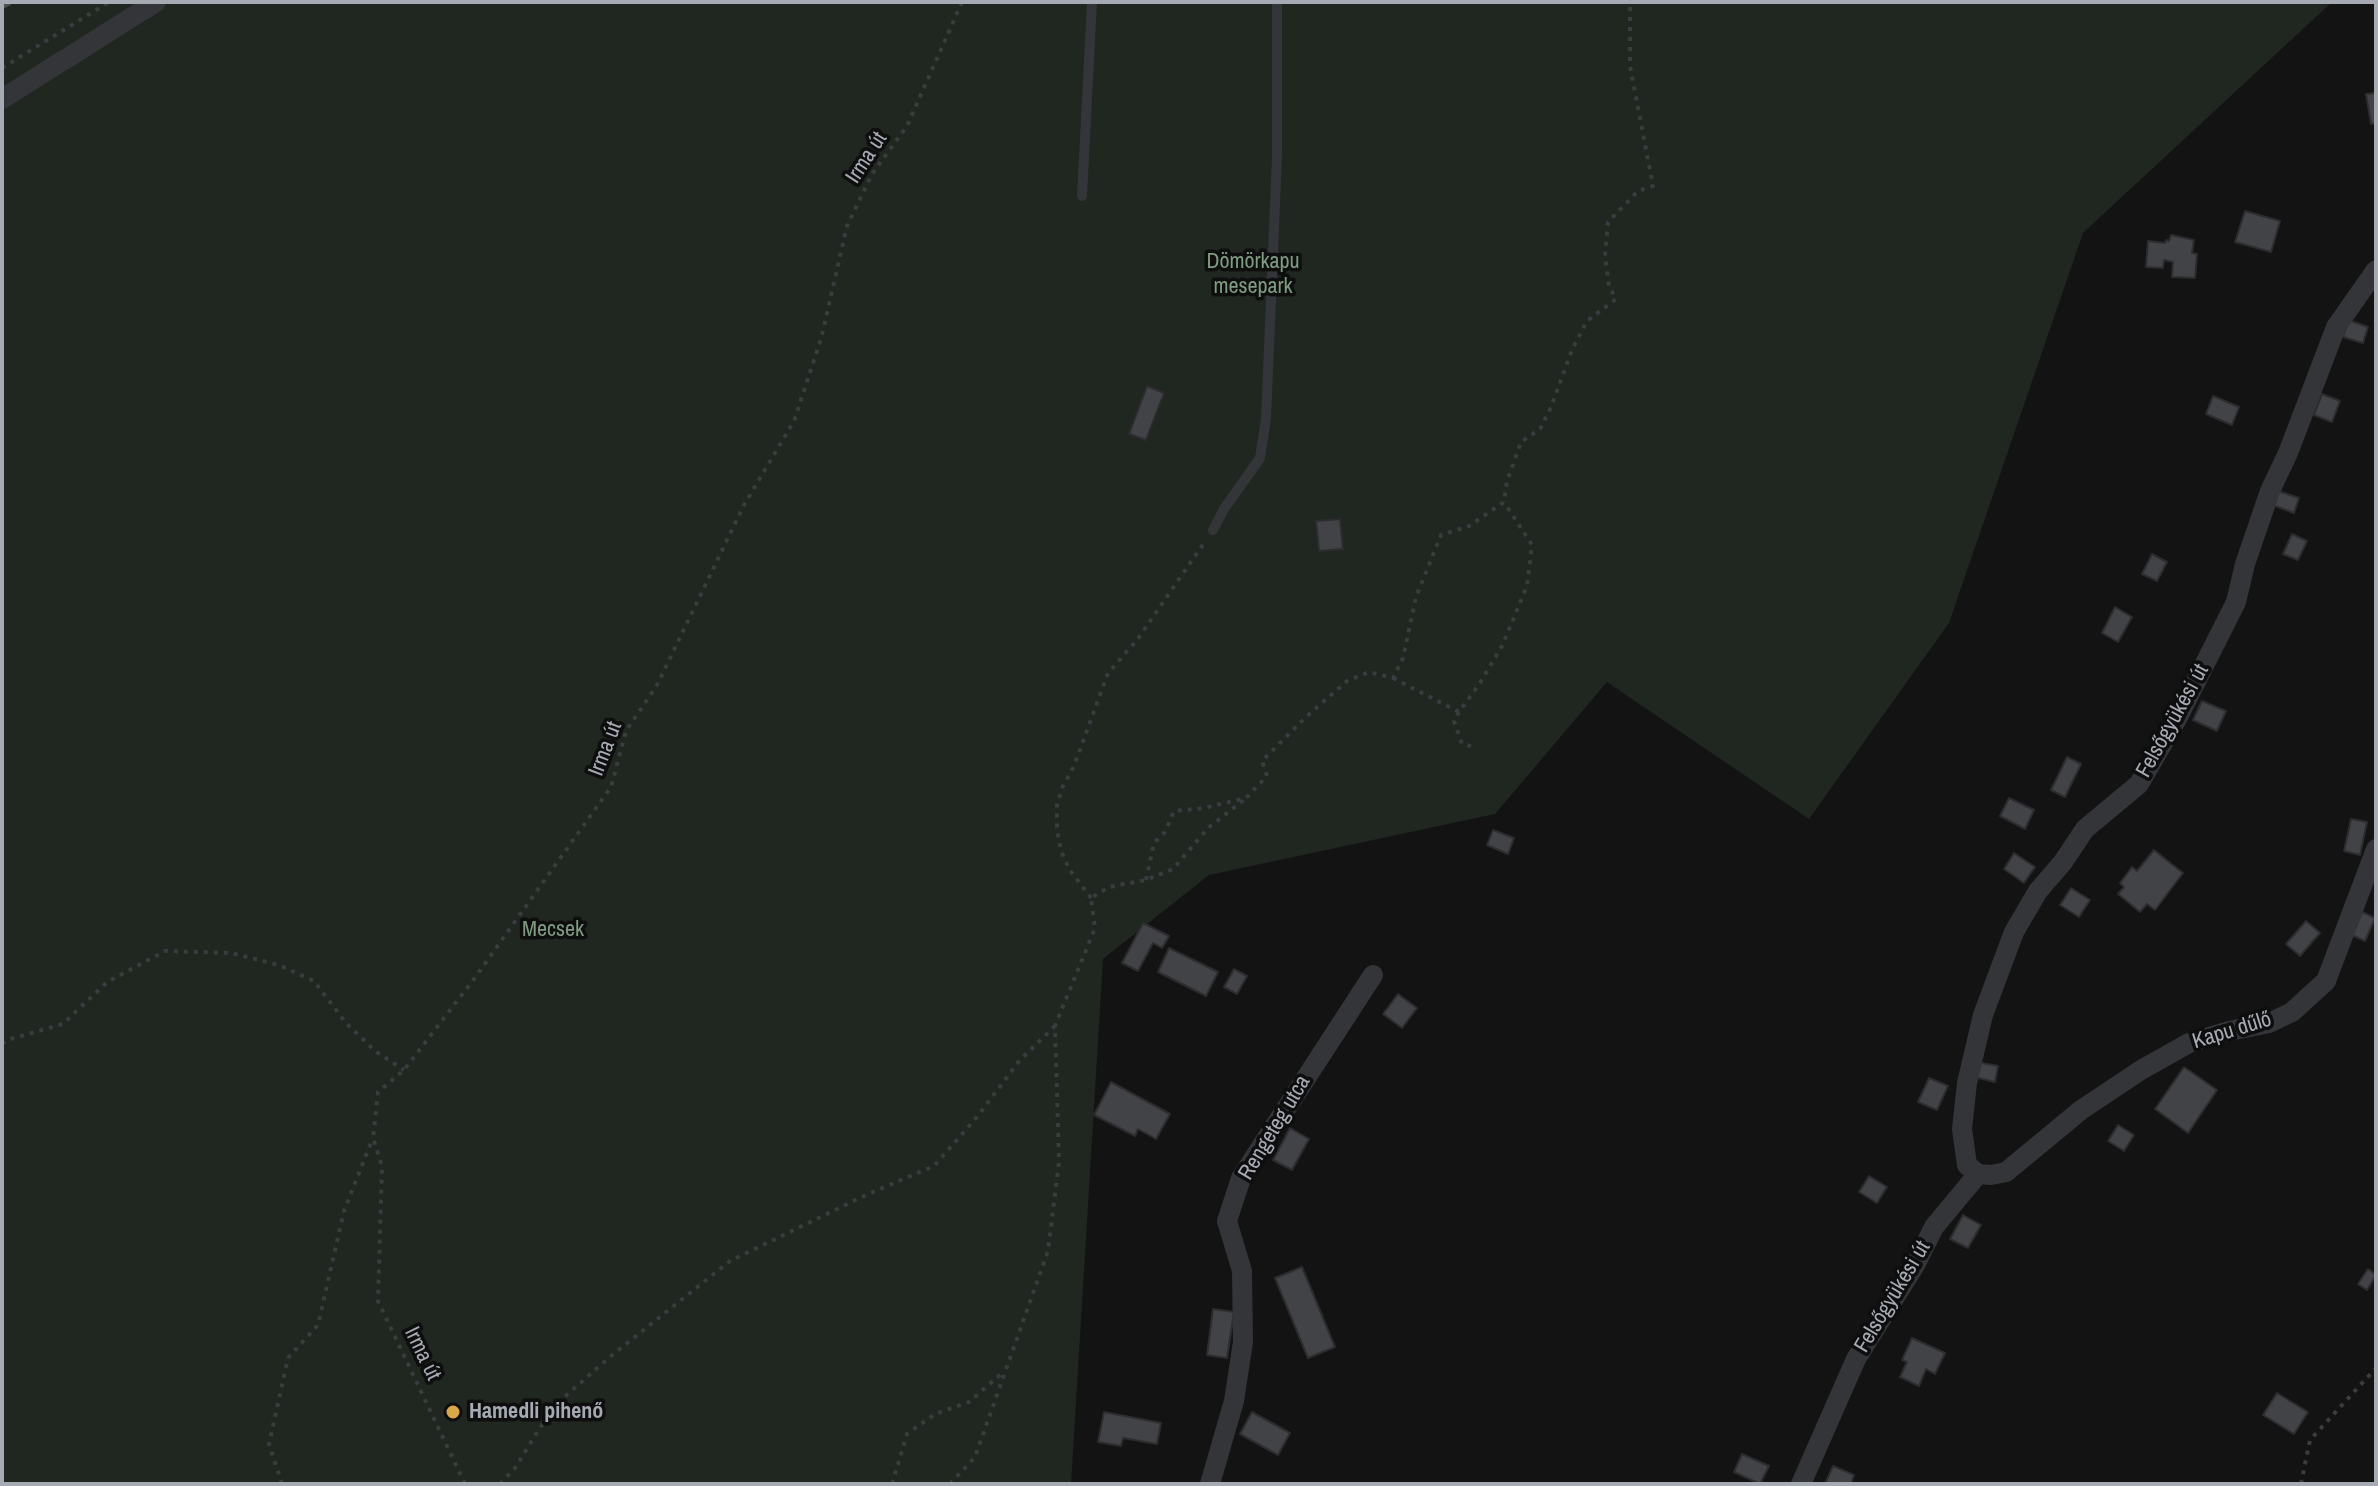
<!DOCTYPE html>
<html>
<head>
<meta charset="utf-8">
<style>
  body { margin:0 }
  #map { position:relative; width:2378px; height:1486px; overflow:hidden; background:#131314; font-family:"Archivo Narrow",sans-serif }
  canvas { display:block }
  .frame { position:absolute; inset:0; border:4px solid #a6aab3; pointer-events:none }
</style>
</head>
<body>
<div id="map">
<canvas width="2378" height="1486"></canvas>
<div class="frame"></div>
</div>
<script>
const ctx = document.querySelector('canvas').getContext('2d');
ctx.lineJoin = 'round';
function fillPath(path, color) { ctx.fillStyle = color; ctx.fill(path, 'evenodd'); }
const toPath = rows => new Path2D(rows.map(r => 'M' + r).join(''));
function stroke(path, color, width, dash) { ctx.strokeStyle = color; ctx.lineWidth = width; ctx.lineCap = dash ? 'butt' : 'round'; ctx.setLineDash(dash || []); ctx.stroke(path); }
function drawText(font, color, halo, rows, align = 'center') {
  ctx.font = font + ' "Archivo Narrow",sans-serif'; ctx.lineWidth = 7; ctx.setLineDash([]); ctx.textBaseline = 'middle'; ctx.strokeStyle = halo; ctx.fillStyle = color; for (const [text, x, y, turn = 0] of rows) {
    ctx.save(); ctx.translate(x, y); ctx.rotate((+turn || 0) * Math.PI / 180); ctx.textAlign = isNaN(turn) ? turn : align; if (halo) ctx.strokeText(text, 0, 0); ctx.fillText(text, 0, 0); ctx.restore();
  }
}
fillPath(toPath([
  [2,2,2332,2,2083,233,1949,623,1809,819,1607,682,1495,814,1209,875,1103,959,1071,1484,2,1484]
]), '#202620');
const building = toPath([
  [2376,93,2376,123,2371,124,2366,94,2376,93],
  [2245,211,2280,221,2271,252,2235,242,2245,211],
  [2171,235,2194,240,2192,253,2197,254,2195,278,2172,277,2173,262,2164,260,2163,268,2146,267,2148,241,2165,243,2166,240,2169,241,2171,235],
  [2348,320,2368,327,2363,343,2343,337,2348,320],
  [1147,386,1164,393,1146,440,1129,434,1147,386],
  [2322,394,2340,401,2332,422,2314,415,2322,394],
  [2213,396,2239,407,2232,425,2206,414,2213,396],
  [2275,490,2299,498,2294,513,2270,504,2275,490],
  [1340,519,1343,549,1319,551,1316,521,1340,519],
  [2292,534,2307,541,2298,560,2283,554,2292,534],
  [2152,554,2167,562,2157,581,2142,574,2152,554],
  [2115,607,2132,617,2118,642,2102,633,2115,607],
  [2202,701,2226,711,2217,731,2193,720,2202,701],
  [2067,757,2081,764,2065,797,2051,790,2067,757],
  [2009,798,2034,810,2025,829,2000,816,2009,798],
  [2351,819,2367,822,2360,855,2344,851,2351,819],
  [1493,830,1514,838,1508,854,1487,845,1493,830],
  [2154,850,2183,873,2155,910,2147,904,2140,912,2118,894,2124,887,2120,883,2132,867,2137,871,2154,850],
  [2014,853,2035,867,2024,883,2004,869,2014,853],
  [2071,888,2090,900,2079,917,2060,905,2071,888],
  [2362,912,2375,918,2365,941,2352,935,2362,912],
  [2306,921,2320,933,2300,956,2286,944,2306,921],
  [1143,923,1169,936,1162,948,1153,943,1138,971,1122,963,1143,923],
  [1169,948,1218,972,1206,996,1158,972,1169,948],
  [1234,969,1247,976,1237,994,1224,987,1234,969],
  [1398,994,1417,1008,1402,1028,1383,1014,1398,994],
  [1977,1062,1998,1066,1995,1082,1974,1077,1977,1062],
  [2184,1067,2217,1090,2188,1133,2155,1109,2184,1067],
  [1929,1078,1948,1086,1937,1110,1918,1102,1929,1078],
  [1111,1082,1170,1114,1156,1139,1138,1129,1135,1136,1094,1115,1111,1082],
  [2118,1125,2134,1135,2124,1151,2108,1141,2118,1125],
  [1290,1128,1309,1139,1292,1170,1273,1160,1290,1128],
  [1869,1176,1887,1187,1877,1203,1859,1192,1869,1176],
  [1963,1215,1981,1225,1968,1248,1950,1239,1963,1215],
  [1302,1267,1335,1347,1308,1358,1275,1278,1302,1267],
  [2368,1269,2376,1275,2367,1290,2358,1284,2368,1269],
  [1213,1309,1234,1312,1227,1358,1207,1355,1213,1309],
  [1912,1338,1945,1353,1935,1374,1926,1369,1919,1386,1900,1377,1907,1362,1902,1360,1912,1338],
  [2277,1393,2308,1412,2294,1434,2263,1415,2277,1393],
  [1104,1412,1161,1423,1157,1444,1123,1438,1121,1446,1098,1442,1104,1412],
  [1252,1412,1290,1433,1278,1455,1240,1434,1252,1412],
  [1742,1454,1769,1466,1760,1484,1734,1472,1742,1454],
  [1833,1466,1854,1475,1851,1484,1825,1484,1833,1466]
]);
fillPath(building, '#424347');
stroke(building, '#2d2d30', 2);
stroke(toPath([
  [2,68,109,2],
  [1393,678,1459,712,1480,683,1502,646,1527,586,1532,545,1504,502],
  [1459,712,1454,721,1462,744,1476,747],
  [1146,880,1154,843,1165,832,1174,811,1204,808,1246,798,1267,776,1262,761,1306,717,1347,681,1369,672,1393,678,1403,658,1416,597,1441,535,1469,526,1504,502,1507,481,1521,442,1540,429,1551,407,1572,350,1587,321,1616,299,1609,286,1605,256,1608,222,1638,191,1653,186,1630,66,1630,2],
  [1091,898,1069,869,1061,851,1057,831,1057,805,1062,788,1074,766,1108,673,1137,640,1204,543],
  [2,1044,7,1040,63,1024,107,982,165,951,231,953,279,965,314,981,346,1023,375,1051,404,1070],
  [282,1484,269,1444,288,1358,318,1325,344,1211,372,1140],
  [465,1484,378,1301,382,1166,373,1138,378,1092,404,1070,474,979,611,787,626,731,657,685,744,505,794,421,821,339,847,226,872,174,907,126,962,2],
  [500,1484,515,1468,553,1407,611,1356,730,1261,866,1195,934,1166,977,1117,1020,1060,1055,1026],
  [892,1484,907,1434,935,1414,969,1402,1001,1374],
  [950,1484,975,1457,1048,1251,1059,1162,1055,1026,1095,928,1091,898,1109,887,1146,880,1173,869,1208,828,1245,799],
  [2301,1484,2310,1440,2376,1368]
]), '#3a3c3f', 4, [4, 6]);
stroke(toPath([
  [1082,196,1092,2],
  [1213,530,1224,509,1260,458,1266,419,1277,156,1277,2]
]), '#343539', 10);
stroke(toPath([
  [2,99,156,2],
  [1978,1174,1991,1175,2006,1172,2081,1110,2141,1070,2189,1043,2229,1031,2269,1023,2292,1012,2326,981,2376,849],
  [1210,1484,1234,1401,1243,1342,1242,1271,1227,1221,1241,1178,1373,975],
  [1801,1484,1856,1359,1915,1265,1934,1227,1978,1174,1967,1165,1962,1129,1967,1083,1983,1015,2014,932,2038,891,2063,862,2085,829,2139,784,2178,717,2236,602,2245,564,2270,491,2288,453,2336,327,2376,270]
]), '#343539', 20);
stroke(toPath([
  [2,6,10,2]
]), '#4e4f53', 6, [10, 8]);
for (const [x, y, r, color] of [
  [453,1412,8,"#d9a746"]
]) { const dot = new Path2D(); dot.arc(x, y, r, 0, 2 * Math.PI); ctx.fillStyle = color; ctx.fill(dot); stroke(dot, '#0e0e0f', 3); }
drawText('22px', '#a6aab3', '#0e0e0f', [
  ["Irma út",867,158,-57],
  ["Felsőgyükési út",2173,721,-61],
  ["Irma út",606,749,-69],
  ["Kapu dűlő",2232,1031,-17],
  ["Rengeteg utca",1275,1128,-59],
  ["Felsőgyükési út",1893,1297,-59],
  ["Irma út",422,1354,64]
]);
drawText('22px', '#7f9b81', '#0e0e0f', [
  ["Dömörkapu",1253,262],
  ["mesepark",1253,287],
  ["Mecsek",553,930]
]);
drawText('bold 22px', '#a6aab3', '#0e0e0f', [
  ["Hamedli pihenő",469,1412]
], 'left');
</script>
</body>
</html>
